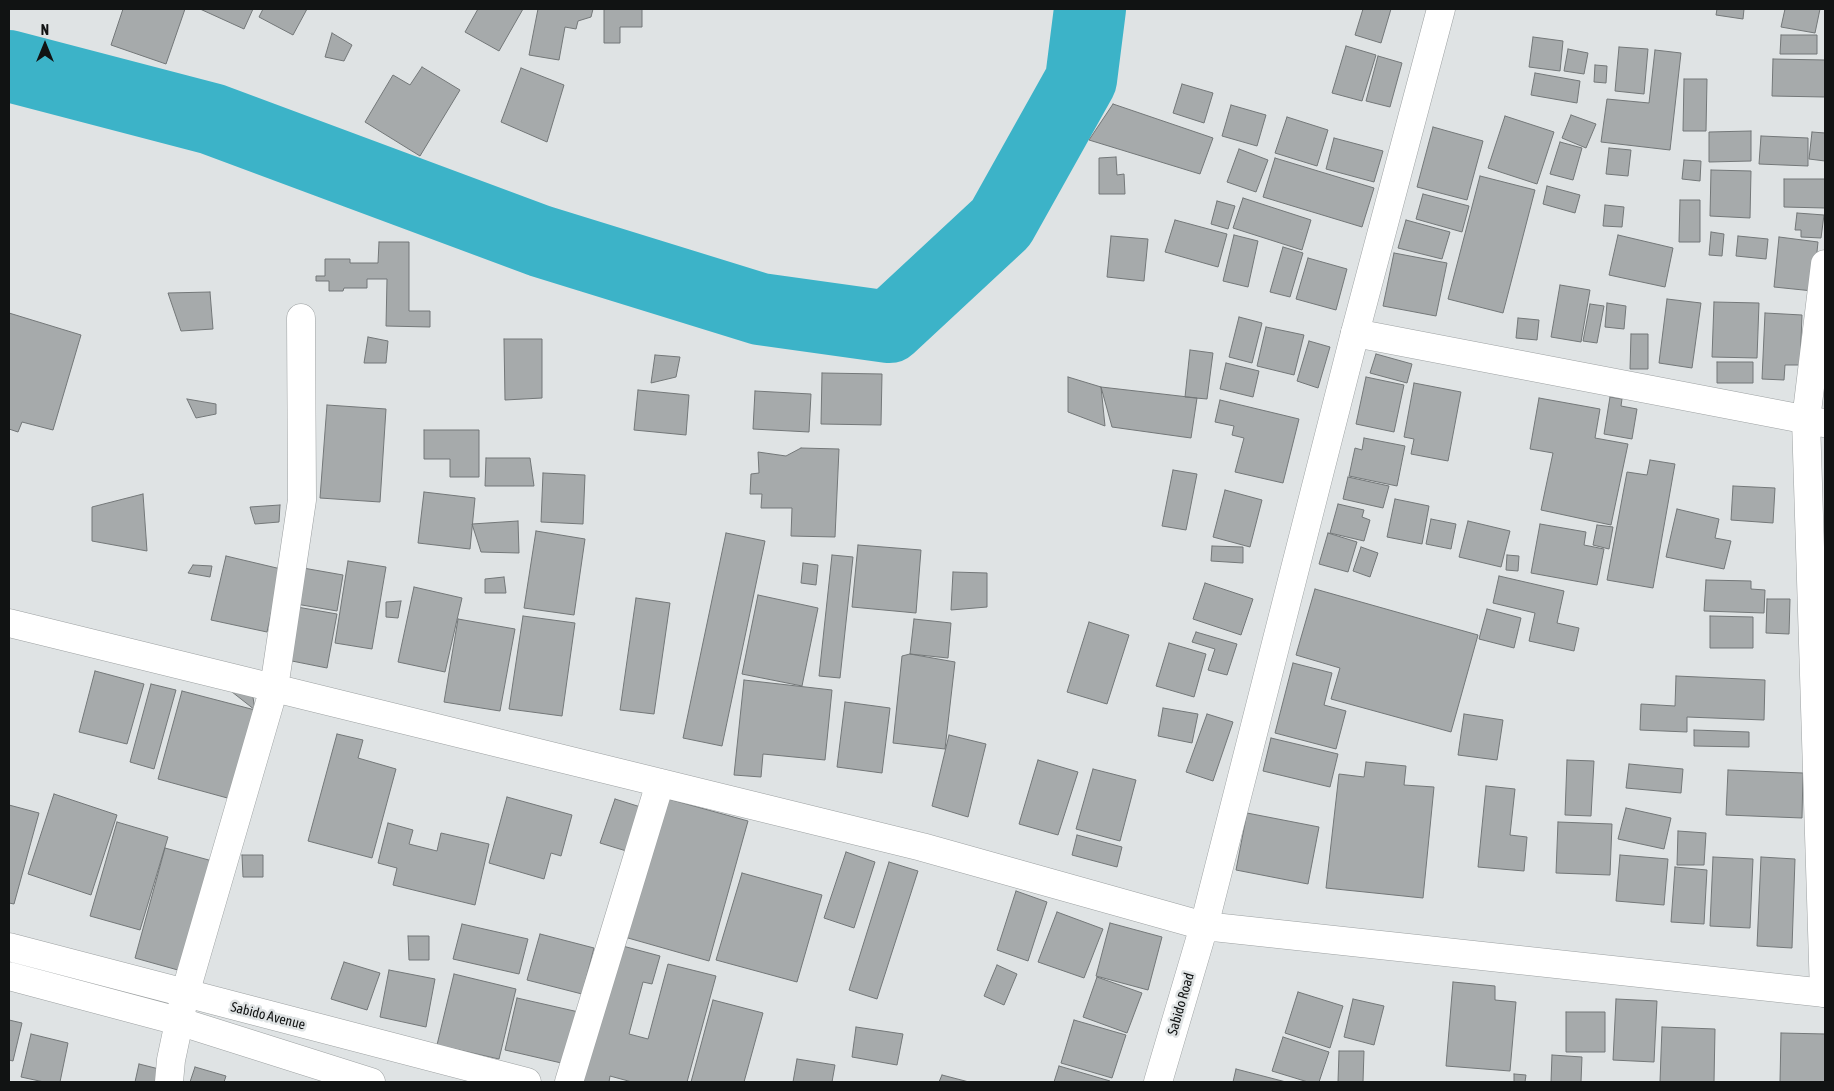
<!DOCTYPE html>
<html>
<head>
<meta charset="utf-8">
<style>
  body { margin:0 }
  #map { position:relative; width:1834px; height:1091px; overflow:hidden; background:#dfe3e4; font-family:"Asap Condensed",sans-serif }
  canvas { display:block }
  .frame { position:absolute; inset:0; border:10px solid #111313; pointer-events:none }
  .north { position:absolute; left:20px; top:20px; width:50px; height:50px; -webkit-text-stroke:4px #dfe3e4; paint-order:stroke; rotate:0deg; font-size:14px; font-weight:700; line-height:20px; text-align:center; color:#111313 }
  .north::after { content:''; display:block; margin:auto; width:18px; height:22px; background:#111313; clip-path:polygon(50% 0,100% 100%,50% 72%,0 100%) }
</style>
</head>
<body>
<div id="map">
<canvas width="1834" height="1091"></canvas>
<div class="frame"></div>
<div class="north">N</div>
</div>
<script>
const ctx = document.querySelector('canvas').getContext('2d');
ctx.lineJoin = 'round';
const toPath = rows => new Path2D(rows.map(r => 'M' + r).join(''));
function stroke(path, color, width, dash) { ctx.strokeStyle = color; ctx.lineWidth = width; ctx.lineCap = dash ? 'butt' : 'round'; ctx.setLineDash(dash || []); ctx.stroke(path); }
function fillPath(path, color) { ctx.fillStyle = color; ctx.fill(path, 'evenodd'); }
function drawText(font, color, halo, rows, align = 'center') {
  ctx.font = font + ' "Asap Condensed",sans-serif'; ctx.lineWidth = 5; ctx.setLineDash([]); ctx.textBaseline = 'middle'; ctx.strokeStyle = halo; ctx.fillStyle = color; for (const [text, x, y, turn = 0] of rows) {
    ctx.save(); ctx.translate(x, y); ctx.rotate((+turn || 0) * Math.PI / 180); ctx.textAlign = isNaN(turn) ? turn : align; if (halo) ctx.strokeText(text, 0, 0); ctx.fillText(text, 0, 0); ctx.restore();
  }
}
stroke(toPath([
  [9,66,212,119,540,241,760,309,889,327,1001,223,1081,80,1090,9]
]), '#3cb3c8', 72);
const building = toPath([
  [123,9,185,9,166,64,111,45,123,9],
  [200,9,253,9,244,29,200,9],
  [263,9,307,9,293,35,259,17,263,9],
  [478,9,523,9,499,51,465,32,478,9],
  [538,9,593,9,591,17,578,21,576,29,565,27,559,60,529,55,538,9],
  [604,9,642,9,642,27,620,27,620,43,604,43,604,9],
  [1363,9,1391,9,1381,43,1355,35,1363,9],
  [1717,9,1744,9,1743,19,1716,15,1717,9],
  [1785,9,1820,9,1815,33,1781,27,1785,9],
  [332,33,352,45,344,61,325,57,332,33],
  [1781,35,1817,35,1817,54,1780,54,1781,35],
  [1533,37,1563,41,1560,71,1529,67,1533,37],
  [1346,46,1376,55,1362,101,1332,93,1346,46],
  [1619,47,1648,49,1644,94,1615,91,1619,47],
  [1568,49,1588,53,1584,74,1564,71,1568,49],
  [1655,50,1681,53,1670,150,1601,142,1607,99,1649,103,1655,50],
  [1378,56,1402,63,1390,107,1366,101,1378,56],
  [1773,59,1825,60,1825,97,1772,96,1773,59],
  [1595,65,1607,66,1606,83,1594,82,1595,65],
  [422,67,460,90,420,156,365,122,393,75,410,85,422,67],
  [521,68,564,85,547,142,501,122,521,68],
  [1535,73,1580,81,1577,103,1531,95,1535,73],
  [1684,79,1707,79,1706,131,1683,131,1684,79],
  [1182,84,1213,93,1204,123,1173,113,1182,84],
  [1113,104,1213,138,1200,174,1089,140,1113,104],
  [1231,105,1266,115,1257,146,1222,136,1231,105],
  [1571,115,1596,124,1586,148,1562,138,1571,115],
  [1505,116,1554,132,1537,184,1488,168,1505,116],
  [1287,117,1328,130,1317,166,1275,153,1287,117],
  [1433,127,1483,141,1467,200,1417,187,1433,127],
  [1751,131,1751,161,1709,162,1709,132,1751,131],
  [1812,132,1825,133,1825,161,1809,159,1812,132],
  [1761,136,1808,138,1808,166,1759,164,1761,136],
  [1334,138,1383,151,1374,182,1326,169,1334,138],
  [1560,142,1582,148,1573,180,1550,174,1560,142],
  [1609,148,1631,150,1628,176,1606,174,1609,148],
  [1239,149,1268,160,1256,192,1227,182,1239,149],
  [1116,157,1117,175,1124,174,1125,194,1099,194,1099,158,1116,157],
  [1275,158,1374,188,1362,227,1263,197,1275,158],
  [1684,160,1701,161,1700,181,1682,179,1684,160],
  [1711,170,1751,171,1750,218,1710,216,1711,170],
  [1480,176,1535,190,1503,313,1448,299,1480,176],
  [1784,179,1825,179,1825,208,1784,207,1784,179],
  [1547,186,1580,195,1575,213,1543,204,1547,186],
  [1423,194,1469,206,1462,232,1416,219,1423,194],
  [1243,198,1311,220,1302,250,1233,228,1243,198],
  [1680,200,1700,200,1700,242,1679,242,1680,200],
  [1217,201,1235,206,1228,229,1211,224,1217,201],
  [1605,205,1624,207,1622,227,1603,226,1605,205],
  [1797,213,1824,215,1821,238,1801,237,1801,230,1795,230,1797,213],
  [1175,220,1227,234,1218,267,1165,252,1175,220],
  [1406,220,1450,232,1442,259,1398,248,1406,220],
  [1711,232,1724,234,1722,256,1709,255,1711,232],
  [1234,235,1258,241,1248,287,1223,281,1234,235],
  [1618,235,1673,248,1665,287,1609,275,1618,235],
  [1111,236,1148,239,1144,281,1107,277,1111,236],
  [1738,236,1768,239,1766,259,1736,256,1738,236],
  [1779,237,1818,242,1813,291,1774,287,1779,237],
  [379,242,409,242,409,311,430,311,430,327,386,326,387,279,367,279,367,288,344,288,343,291,329,291,329,281,316,281,316,276,325,276,325,259,350,259,350,263,378,263,379,242],
  [1283,247,1303,253,1290,297,1270,292,1283,247],
  [1394,253,1447,263,1436,316,1383,306,1394,253],
  [1308,258,1347,269,1336,310,1296,299,1308,258],
  [1560,285,1590,290,1581,342,1551,337,1560,285],
  [210,292,213,329,181,331,168,293,210,292],
  [1667,299,1701,303,1692,368,1659,363,1667,299],
  [1714,302,1759,303,1757,358,1712,357,1714,302],
  [1607,303,1626,306,1624,329,1605,327,1607,303],
  [1590,304,1604,306,1597,343,1583,341,1590,304],
  [9,313,81,335,53,430,22,422,18,432,9,429,9,313],
  [1765,313,1802,315,1800,365,1785,365,1784,380,1762,379,1765,313],
  [1239,317,1262,323,1252,363,1229,357,1239,317],
  [1518,318,1539,320,1537,340,1516,338,1518,318],
  [1266,327,1304,335,1294,375,1257,366,1266,327],
  [1631,334,1648,334,1648,369,1630,369,1631,334],
  [368,337,388,341,386,363,364,363,368,337],
  [504,339,542,339,542,398,505,400,504,339],
  [1309,341,1330,347,1318,388,1297,381,1309,341],
  [1190,350,1213,353,1207,399,1185,397,1190,350],
  [1376,354,1412,364,1407,383,1370,373,1376,354],
  [655,355,680,357,676,377,651,383,655,355],
  [1717,362,1753,362,1753,383,1717,383,1717,362],
  [1226,363,1259,371,1253,397,1220,389,1226,363],
  [822,373,882,374,881,425,821,424,822,373],
  [1068,377,1101,387,1105,426,1068,412,1068,377],
  [1366,377,1404,385,1394,432,1356,424,1366,377],
  [1414,383,1461,392,1448,461,1411,454,1414,439,1404,437,1414,383],
  [1101,387,1197,398,1191,438,1112,427,1101,387],
  [638,390,689,395,686,435,634,430,638,390],
  [755,391,811,394,809,432,753,429,755,391],
  [1610,397,1622,399,1621,406,1637,409,1632,439,1604,434,1610,397],
  [1539,398,1600,409,1595,438,1628,444,1611,525,1541,510,1553,453,1530,449,1539,398],
  [187,399,216,404,216,414,196,418,187,399],
  [1220,400,1299,419,1283,483,1235,472,1244,438,1232,435,1234,426,1215,422,1220,400],
  [327,405,386,409,380,502,320,498,327,405],
  [424,430,479,430,479,477,450,477,450,459,424,459,424,430],
  [1364,438,1405,446,1397,486,1349,476,1355,448,1362,450,1364,438],
  [801,448,839,449,835,537,791,536,792,508,761,508,762,494,750,494,751,474,759,473,758,452,786,456,801,448],
  [486,458,530,458,534,486,485,486,486,458],
  [1650,460,1675,464,1653,588,1607,580,1627,472,1647,475,1650,460],
  [1173,470,1197,474,1186,530,1162,526,1173,470],
  [543,473,585,475,583,524,541,522,543,473],
  [1348,477,1389,486,1383,508,1343,499,1348,477],
  [1733,486,1775,488,1773,523,1731,520,1733,486],
  [1225,490,1262,500,1250,547,1213,537,1225,490],
  [424,492,475,498,470,549,418,543,424,492],
  [143,494,147,551,92,541,92,507,143,494],
  [1395,499,1429,506,1422,544,1387,537,1395,499],
  [1338,504,1364,510,1362,517,1370,520,1364,541,1330,533,1338,504],
  [280,505,279,522,255,524,250,507,280,505],
  [1677,509,1719,519,1715,538,1731,541,1724,569,1666,557,1677,509],
  [1431,519,1456,524,1451,549,1426,544,1431,519],
  [518,521,519,553,481,552,472,524,518,521],
  [1468,521,1510,531,1501,567,1459,557,1468,521],
  [1540,524,1586,532,1584,545,1604,549,1597,585,1531,573,1540,524],
  [1597,525,1613,527,1609,549,1593,545,1597,525],
  [536,531,585,539,574,615,524,608,536,531],
  [726,533,765,541,722,746,683,738,726,533],
  [1328,533,1357,542,1348,572,1319,564,1328,533],
  [858,545,921,550,916,613,852,607,858,545],
  [1212,546,1243,547,1243,563,1211,561,1212,546],
  [1361,547,1378,553,1370,577,1353,571,1361,547],
  [832,555,853,557,840,678,819,676,832,555],
  [1507,555,1519,556,1518,571,1506,570,1507,555],
  [226,556,281,569,267,632,211,620,226,556],
  [348,561,386,567,372,649,335,643,348,561],
  [803,563,818,565,816,585,801,583,803,563],
  [193,565,212,566,210,577,188,573,193,565],
  [303,568,343,575,337,611,296,604,303,568],
  [953,572,987,573,987,607,951,610,953,572],
  [1499,576,1564,591,1557,623,1579,628,1574,651,1529,641,1535,613,1493,603,1499,576],
  [504,577,506,593,485,593,485,579,504,577],
  [1706,580,1751,581,1751,589,1765,590,1764,613,1704,611,1706,580],
  [1205,583,1253,599,1241,635,1193,619,1205,583],
  [414,587,462,598,445,672,398,662,414,587],
  [1315,589,1478,635,1451,732,1331,699,1340,668,1296,655,1315,589],
  [758,595,818,608,802,686,742,674,758,595],
  [636,598,670,603,654,714,620,710,636,598],
  [1767,599,1790,599,1789,634,1766,633,1767,599],
  [401,601,398,618,386,617,386,602,401,601],
  [297,607,337,614,327,668,287,660,297,607],
  [1487,609,1521,618,1514,648,1479,639,1487,609],
  [523,616,575,623,562,716,509,709,523,616],
  [1710,616,1753,617,1753,648,1710,648,1710,616],
  [458,619,515,629,500,711,444,702,458,619],
  [914,619,951,623,948,658,910,654,914,619],
  [1089,622,1129,635,1107,704,1067,692,1089,622],
  [1196,632,1237,644,1227,675,1208,670,1215,649,1192,642,1196,632],
  [1169,643,1206,654,1194,697,1156,686,1169,643],
  [910,654,955,662,945,749,893,743,902,656,910,654],
  [1293,663,1332,673,1324,705,1346,711,1336,749,1275,733,1293,663],
  [95,671,144,684,127,744,79,732,95,671],
  [1676,676,1765,680,1764,720,1687,717,1687,732,1640,730,1641,704,1675,706,1676,676],
  [744,680,832,690,825,760,763,754,761,777,734,775,744,680],
  [151,684,176,690,154,769,130,762,151,684],
  [227,688,252,691,255,710,227,688],
  [182,691,255,710,231,799,158,779,182,691],
  [845,702,890,708,882,773,837,767,845,702],
  [1163,708,1198,714,1192,743,1158,736,1163,708],
  [1207,714,1233,722,1213,781,1186,772,1207,714],
  [1464,714,1503,720,1497,760,1458,755,1464,714],
  [1694,730,1749,732,1749,747,1694,746,1694,730],
  [337,734,363,740,358,758,396,769,372,858,308,841,337,734],
  [949,735,986,744,968,817,932,806,949,735],
  [1271,738,1338,754,1330,787,1263,771,1271,738],
  [1038,760,1078,772,1058,835,1019,824,1038,760],
  [1567,760,1594,761,1591,816,1565,815,1567,760],
  [1366,762,1406,766,1404,785,1434,787,1423,898,1326,888,1339,774,1364,777,1366,762],
  [1629,764,1683,769,1681,793,1626,788,1629,764],
  [1093,769,1136,780,1120,841,1076,829,1093,769],
  [1728,770,1803,773,1802,818,1726,815,1728,770],
  [1486,786,1515,789,1510,835,1527,837,1524,871,1478,867,1486,786],
  [54,794,117,815,91,895,28,874,54,794],
  [507,797,572,815,561,856,551,853,544,879,489,863,507,797],
  [661,797,748,821,709,961,621,936,661,797],
  [615,799,647,809,633,853,600,843,615,799],
  [9,805,39,813,14,904,9,903,9,805],
  [1626,808,1671,818,1664,849,1618,839,1626,808],
  [1247,813,1319,827,1308,884,1236,870,1247,813],
  [117,822,168,837,140,930,90,916,117,822],
  [1558,822,1612,824,1610,875,1556,873,1558,822],
  [388,823,413,830,409,844,437,851,441,833,489,844,475,905,393,885,397,868,378,863,388,823],
  [1678,831,1706,833,1704,865,1677,865,1678,831],
  [1077,835,1122,847,1117,867,1072,855,1077,835],
  [165,848,216,862,185,972,135,958,165,848],
  [846,852,875,862,854,928,824,918,846,852],
  [242,855,263,855,263,877,243,877,242,855],
  [1620,855,1668,859,1664,905,1616,901,1620,855],
  [1713,857,1753,859,1750,928,1710,926,1713,857],
  [1761,857,1795,859,1792,948,1757,946,1761,857],
  [889,862,918,871,877,999,849,990,889,862],
  [1675,867,1707,870,1704,924,1671,922,1675,867],
  [742,873,822,895,797,982,716,960,742,873],
  [1016,891,1047,902,1028,961,997,950,1016,891],
  [1057,912,1103,929,1084,978,1038,962,1057,912],
  [1110,923,1162,937,1148,990,1096,976,1110,923],
  [462,924,528,939,519,974,453,959,462,924],
  [540,934,594,948,582,994,527,980,540,934],
  [408,936,429,936,429,960,409,960,408,936],
  [619,945,660,956,652,984,643,982,629,1034,648,1039,668,964,716,976,687,1082,632,1082,610,1076,609,1082,583,1082,619,945],
  [344,962,380,973,367,1010,331,999,344,962],
  [997,965,1017,974,1004,1005,984,996,997,965],
  [389,970,435,979,426,1027,380,1017,389,970],
  [454,974,516,989,499,1059,437,1045,454,974],
  [1097,977,1142,993,1127,1033,1083,1017,1097,977],
  [1453,982,1495,986,1495,1000,1516,1002,1510,1071,1446,1066,1453,982],
  [1298,992,1343,1006,1330,1048,1285,1033,1298,992],
  [517,998,583,1013,570,1065,505,1050,517,998],
  [1353,999,1384,1006,1374,1045,1344,1037,1353,999],
  [1616,999,1657,1001,1654,1062,1613,1060,1616,999],
  [713,1000,763,1013,744,1082,691,1082,713,1000],
  [1566,1012,1605,1012,1605,1052,1566,1052,1566,1012],
  [9,1020,22,1023,13,1061,9,1060,9,1020],
  [1074,1020,1126,1035,1112,1078,1061,1063,1074,1020],
  [856,1027,903,1034,897,1065,852,1057,856,1027],
  [1662,1027,1715,1029,1714,1082,1660,1082,1662,1027],
  [1781,1033,1825,1034,1825,1082,1780,1082,1781,1033],
  [31,1034,68,1043,60,1082,44,1082,21,1077,31,1034],
  [1283,1037,1329,1052,1319,1082,1308,1082,1272,1071,1283,1037],
  [1339,1051,1364,1051,1363,1082,1338,1082,1339,1051],
  [1552,1055,1582,1057,1581,1082,1551,1082,1552,1055],
  [797,1059,835,1065,832,1082,793,1082,797,1059],
  [139,1064,159,1069,156,1082,135,1082,139,1064],
  [1059,1066,1110,1081,1110,1082,1054,1082,1059,1066],
  [195,1067,226,1076,224,1082,190,1082,195,1067],
  [1236,1069,1286,1082,1233,1082,1236,1069],
  [1514,1074,1526,1075,1525,1082,1514,1082,1514,1074],
  [942,1075,969,1082,939,1082,942,1075]
]);
fillPath(building, '#a6aaab');
stroke(building, '#737778', 1);
const minor = toPath([
  [1355,333,1824,423],
  [9,623,922,847,1204,926],
  [1824,993,1806,420,1825,264],
  [169,1082,171,1060,185,994,274,688,302,500,301,318],
  [569,1082,660,783]
]);
const tertiary = toPath([
  [1204,926,1355,333,1441,9],
  [9,947,527,1082],
  [9,976,178,1021,371,1082]
]);
const secondary = toPath([
  [1158,1082,1204,926,1825,993]
]);
stroke(minor, '#9da1a2', 29);
stroke(tertiary, '#9da1a2', 29);
stroke(secondary, '#9da1a2', 29);
stroke(minor, '#fff', 28);
stroke(tertiary, '#fff', 28);
stroke(secondary, '#fff', 28);
drawText('14px', '#111313', '#dfe3e4', [
  ["Sabido Road",1181,1004,-74],
  ["Sabido Avenue",268,1016,14]
]);
</script>
</body>
</html>
